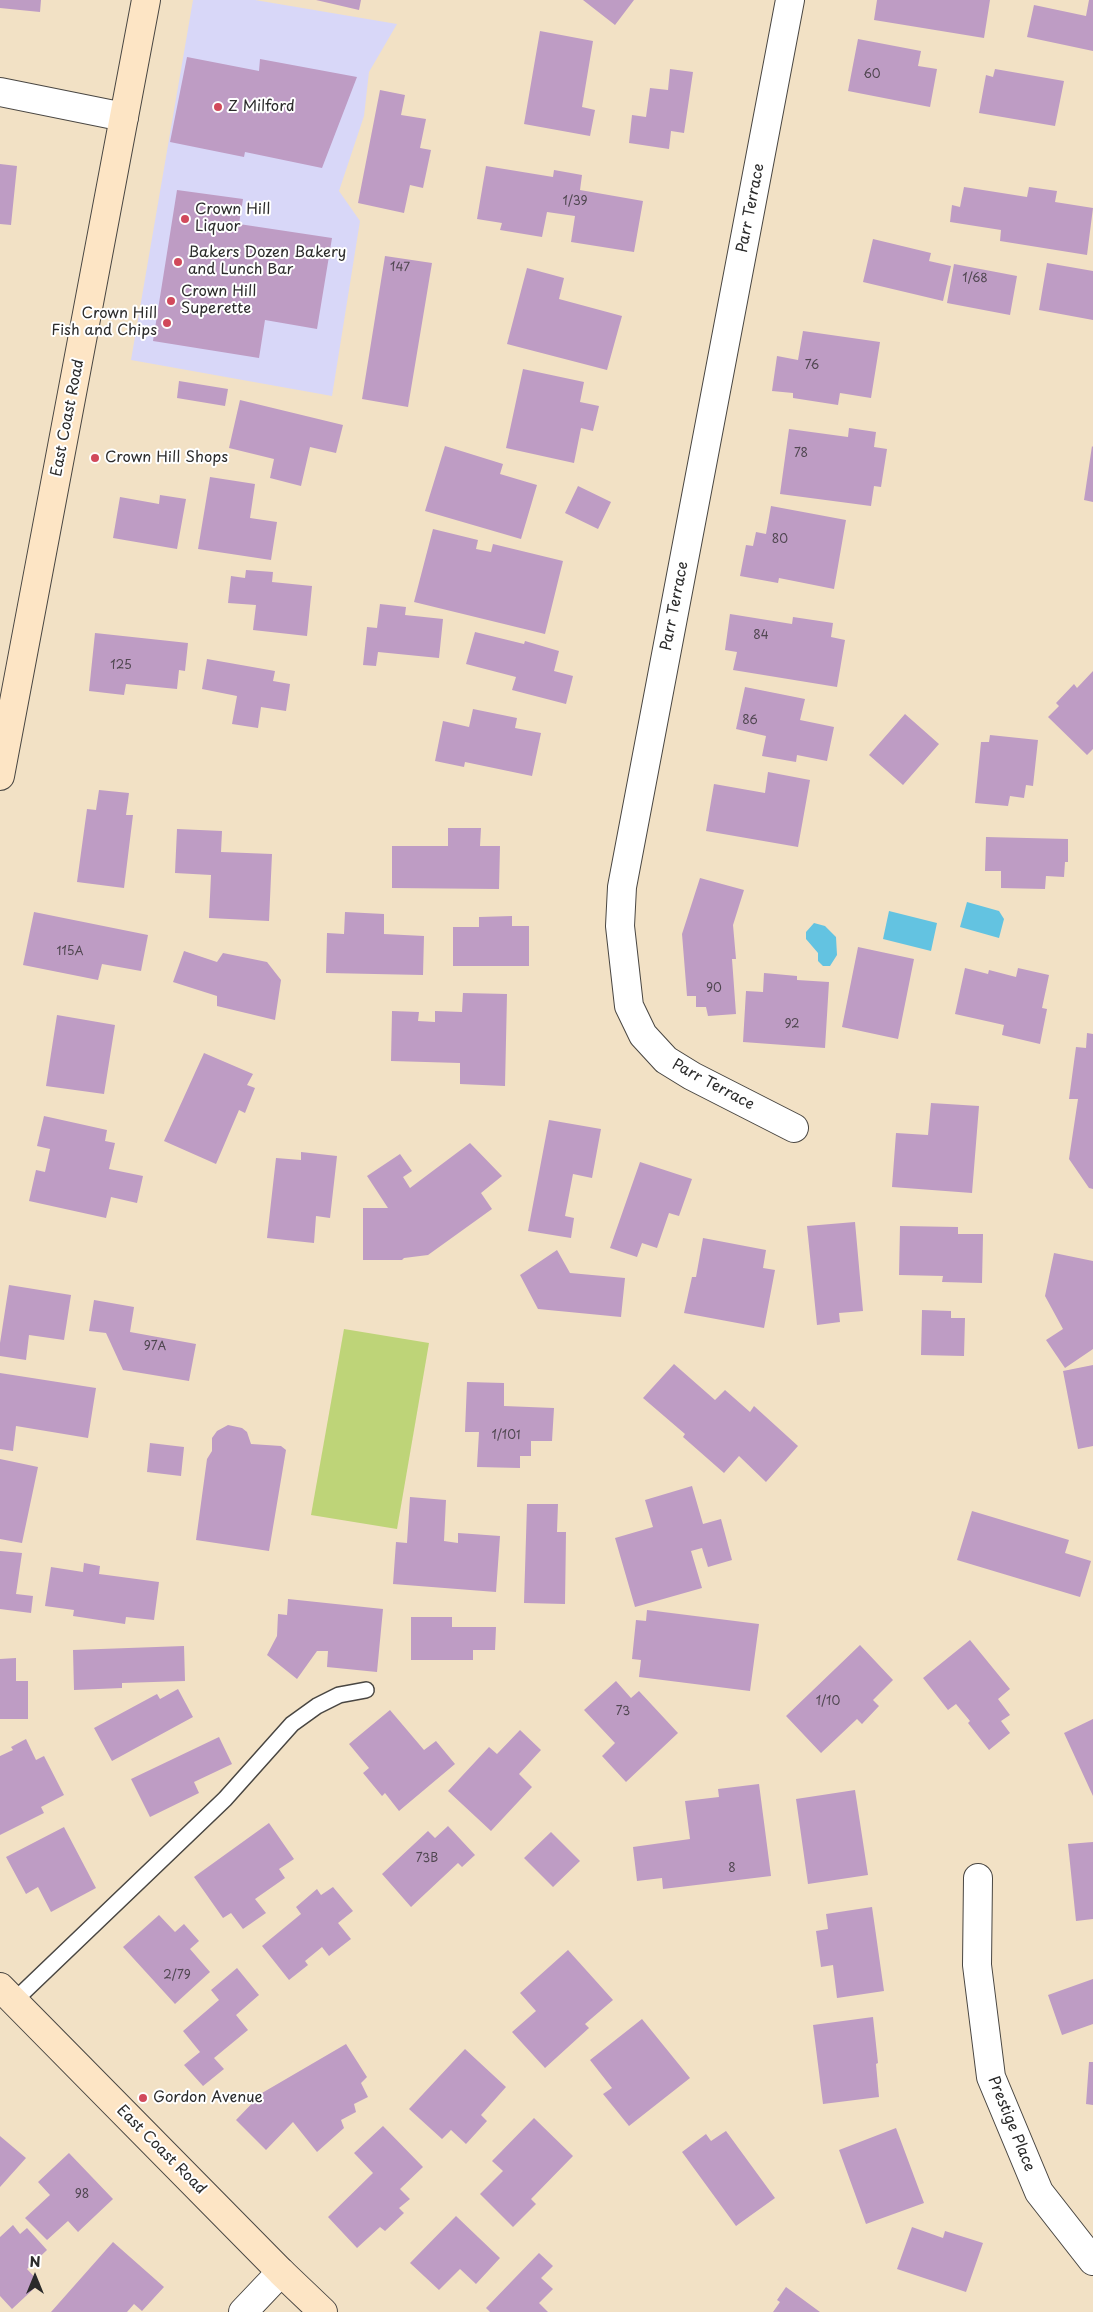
<!DOCTYPE html>
<html>
<head>
<meta charset="utf-8">
<style>
  body { margin:0 }
  #map { position:relative; width:1093px; height:2312px; overflow:hidden; background:#f2e1c5; font-family:"Playpen Sans",sans-serif }
  canvas { display:block }
  .north { position:absolute; left:10px; top:2252px; width:50px; height:50px; -webkit-text-stroke:4px #fff; paint-order:stroke; rotate:0deg; font-size:14px; font-weight:700; line-height:20px; text-align:center; color:#2b2b2b }
  .north::after { content:''; display:block; margin:auto; width:18px; height:22px; background:#2b2b2b; clip-path:polygon(50% 0,100% 100%,50% 72%,0 100%) }
</style>
</head>
<body>
<div id="map">
<canvas width="1093" height="2312"></canvas>
<div class="north">N</div>
</div>
<script>
const ctx = document.querySelector('canvas').getContext('2d');
ctx.lineJoin = 'round';
function fillPath(path, color) { ctx.fillStyle = color; ctx.fill(path, 'evenodd'); }
const toPath = rows => new Path2D(rows.map(r => 'M' + r).join(''));
function stroke(path, color, width, dash) { ctx.strokeStyle = color; ctx.lineWidth = width; ctx.lineCap = dash ? 'butt' : 'round'; ctx.setLineDash(dash || []); ctx.stroke(path); }
function drawText(font, color, halo, rows, align = 'center') {
  ctx.font = font + ' "Playpen Sans",sans-serif'; ctx.lineWidth = 4; ctx.setLineDash([]); ctx.textBaseline = 'middle'; ctx.strokeStyle = halo; ctx.fillStyle = color; for (const [text, x, y, turn = 0] of rows) {
    ctx.save(); ctx.translate(x, y); ctx.rotate((+turn || 0) * Math.PI / 180); ctx.textAlign = isNaN(turn) ? turn : align; if (halo) ctx.strokeText(text, 0, 0); ctx.fillText(text, 0, 0); ctx.restore();
  }
}
fillPath(toPath([
  [193,0,255,0,397,24,369,72,364,116,339,191,360,221,332,396,131,360]
]), '#d8d7f8');
fillPath(toPath([
  [344,1329,429,1343,397,1529,311,1515]
]), '#bed478');
fillPath(toPath([
  [967,902,999,911,1004,919,999,938,960,927],
  [889,911,937,923,931,951,883,939],
  [814,923,825,926,836,937,837,955,830,966,823,966,818,961,818,953,806,939,806,932]
]), '#63c3e1');
fillPath(toPath([
  [0,0,41,0,40,12,0,8],
  [316,0,361,0,359,10],
  [583,0,634,0,615,25],
  [877,0,990,0,984,38,874,20],
  [1089,0,1093,0,1093,51,1027,37,1034,5,1086,16],
  [540,31,593,41,582,107,595,110,590,136,524,124],
  [858,39,921,51,918,66,937,69,930,107,848,91],
  [187,57,259,71,260,59,357,77,322,168,245,152,244,157,170,142],
  [670,69,693,72,684,133,671,131,669,149,629,143,632,115,646,117,650,88,668,90],
  [995,69,1064,81,1055,126,979,113,986,75,993,77],
  [380,90,405,95,401,115,426,119,420,148,431,150,423,188,410,185,404,213,358,203],
  [0,164,17,166,11,225,0,224],
  [486,166,553,177,554,170,582,175,580,190,643,201,634,252,571,242,575,216,547,212,542,237,500,230,502,223,477,219],
  [964,187,1027,197,1029,187,1057,191,1055,202,1093,208,1087,255,1000,241,1001,230,950,222,952,205,960,207],
  [177,190,243,199,239,224,332,238,317,329,265,320,259,358,153,341],
  [873,239,931,253,929,261,951,266,943,301,863,282],
  [385,256,432,263,408,407,362,399],
  [1047,263,1093,271,1093,320,1039,310],
  [954,264,1017,276,1010,315,947,303],
  [527,268,564,278,559,299,622,316,607,370,507,344],
  [803,331,880,342,871,398,840,393,838,405,793,398,793,393,772,391,777,356,798,360],
  [523,369,584,382,580,402,599,406,593,431,581,428,574,463,506,448],
  [179,381,228,389,225,406,177,398],
  [240,400,343,425,336,453,310,447,301,486,270,478,274,459,229,448],
  [849,428,876,432,874,447,887,449,881,487,874,486,871,506,780,494,789,429,848,437],
  [445,446,503,464,500,474,537,485,521,539,425,511],
  [1092,446,1093,447,1093,502,1084,500],
  [210,477,255,484,250,518,277,522,271,560,198,549],
  [578,486,611,502,598,529,565,513],
  [160,495,186,499,177,549,113,538,120,497,159,504],
  [771,506,846,520,834,589,779,578,778,583,740,576,746,545,753,546,756,532,766,534],
  [433,529,478,540,476,549,491,552,493,544,563,561,545,634,414,602],
  [246,570,273,572,272,582,312,586,307,636,253,630,256,605,228,603,231,576,245,578],
  [380,604,406,607,405,615,443,619,439,658,378,652,376,666,363,665,367,627,377,628],
  [730,614,792,624,793,617,833,623,831,637,845,640,837,687,733,670,737,652,725,650],
  [475,632,524,644,525,641,559,651,554,671,573,676,566,704,512,690,516,677,466,664],
  [95,633,188,643,185,671,179,670,177,689,126,684,124,695,89,691],
  [207,659,275,671,273,681,290,684,286,711,261,707,258,728,232,724,237,696,202,689],
  [1093,671,1093,749,1087,755,1048,717,1059,706,1056,703,1074,684,1077,688],
  [745,687,805,699,800,720,834,727,827,761,797,755,796,762,762,756,766,736,736,729],
  [473,709,517,718,515,728,541,733,532,776,465,762,464,767,435,761,443,721,469,727],
  [905,714,939,744,903,785,869,755],
  [990,735,1038,740,1033,786,1026,785,1024,798,1010,796,1008,806,975,803,981,742,989,742],
  [768,772,810,780,798,847,706,831,714,784,765,793],
  [99,790,129,793,126,815,133,815,124,888,77,882,87,809,96,810],
  [448,828,481,828,480,846,500,846,499,889,392,888,392,846,448,846],
  [177,829,222,831,221,852,272,854,269,921,209,918,211,875,175,873],
  [986,837,1068,839,1068,862,1065,862,1064,877,1046,876,1045,889,1001,888,1001,871,985,871],
  [700,878,744,890,733,925,736,959,732,959,736,1014,708,1016,706,1007,696,1007,696,996,687,996,682,934],
  [34,912,148,935,141,971,102,964,98,980,23,965],
  [345,912,384,914,384,934,424,936,423,975,326,973,327,933,344,934],
  [512,916,512,926,529,926,529,966,453,966,453,927,479,927,479,917],
  [858,947,914,959,898,1039,842,1027],
  [184,951,217,962,223,953,267,962,281,980,275,1020,217,1006,217,996,173,982],
  [965,968,988,974,989,970,1016,977,1018,968,1049,975,1042,1008,1047,1009,1040,1044,1002,1035,1004,1025,955,1014],
  [764,973,797,976,797,980,829,982,825,1048,743,1042,746,991,763,992],
  [463,993,507,994,505,1086,460,1084,460,1063,391,1061,392,1011,419,1012,418,1021,435,1022,435,1011,462,1012],
  [57,1015,115,1025,104,1094,46,1086],
  [1087,1033,1093,1034,1093,1189,1089,1188,1069,1159,1078,1099,1069,1099,1076,1047,1086,1048],
  [204,1053,253,1074,247,1085,255,1088,245,1113,239,1110,216,1164,164,1141],
  [931,1103,979,1106,972,1193,892,1187,896,1133,928,1135],
  [44,1116,107,1130,105,1141,115,1143,109,1169,143,1176,137,1203,111,1197,106,1218,29,1201,36,1170,45,1172,50,1149,37,1146],
  [549,1120,601,1129,592,1178,573,1174,565,1216,574,1218,571,1238,528,1231],
  [470,1143,502,1176,481,1193,492,1209,428,1255,404,1258,402,1260,363,1260,363,1208,388,1208,367,1176,400,1154,412,1171,403,1177,410,1188],
  [301,1152,337,1156,330,1218,316,1216,314,1243,267,1238,276,1158,301,1160],
  [640,1162,692,1179,679,1216,669,1213,657,1248,642,1243,637,1257,610,1248],
  [855,1222,863,1311,839,1313,840,1322,817,1325,807,1226],
  [900,1226,958,1227,958,1234,983,1234,982,1283,942,1282,943,1276,899,1275],
  [703,1238,766,1250,763,1268,775,1270,764,1328,684,1313,692,1277,696,1277],
  [557,1250,570,1273,625,1278,621,1317,538,1309,520,1275],
  [1054,1253,1093,1261,1093,1349,1065,1368,1046,1340,1063,1329,1045,1296],
  [9,1285,71,1295,64,1340,29,1335,26,1360,0,1356,0,1343],
  [94,1300,134,1307,130,1332,196,1344,189,1381,123,1370,106,1333,89,1331],
  [922,1310,951,1311,951,1318,965,1318,964,1356,921,1355],
  [674,1364,715,1400,725,1390,750,1412,754,1406,798,1446,766,1482,739,1456,724,1473,683,1437,685,1434,643,1398],
  [1093,1365,1093,1446,1078,1449,1063,1371],
  [0,1373,96,1388,88,1438,16,1426,13,1451,0,1449],
  [467,1382,504,1383,504,1406,554,1408,552,1441,531,1441,531,1456,520,1456,520,1468,477,1467,479,1432,465,1432],
  [228,1425,242,1428,247,1432,251,1444,281,1446,286,1450,269,1551,196,1540,207,1459,212,1451,212,1438,217,1431],
  [150,1443,184,1447,181,1476,147,1472],
  [0,1459,38,1467,22,1543,0,1539],
  [692,1486,703,1524,721,1519,732,1560,708,1567,702,1548,691,1551,702,1588,635,1607,615,1538,653,1527,645,1500],
  [410,1497,446,1500,444,1541,458,1543,458,1533,500,1536,496,1592,393,1584,396,1542,407,1543],
  [527,1504,558,1504,557,1532,566,1532,565,1604,524,1603],
  [972,1511,1069,1540,1065,1553,1091,1561,1080,1597,957,1560],
  [0,1551,22,1553,16,1594,33,1596,31,1613,0,1609],
  [84,1563,100,1566,99,1574,159,1582,154,1620,126,1617,125,1624,73,1616,74,1610,45,1606,51,1567,83,1572],
  [288,1599,383,1609,377,1672,327,1667,328,1651,317,1651,297,1679,267,1655,277,1636,278,1614,287,1615],
  [647,1610,759,1624,750,1691,639,1677,641,1660,632,1659,636,1620,646,1621],
  [411,1617,452,1617,452,1627,496,1627,495,1650,473,1650,473,1660,411,1660],
  [970,1640,1010,1689,998,1699,1010,1715,1001,1721,1010,1733,989,1750,968,1723,970,1721,956,1704,948,1710,923,1678],
  [860,1645,893,1680,873,1700,879,1706,862,1724,857,1719,821,1753,786,1716],
  [184,1646,185,1681,122,1683,122,1688,74,1690,73,1650],
  [16,1658,16,1681,28,1681,28,1719,0,1719,0,1659],
  [616,1681,631,1698,639,1691,678,1733,626,1782,602,1756,615,1743,584,1710],
  [178,1689,193,1717,112,1761,94,1728,157,1694,160,1699],
  [390,1710,424,1750,436,1741,455,1764,399,1811,385,1793,382,1796,363,1773,369,1768,349,1744],
  [1093,1719,1093,1796,1064,1733],
  [520,1730,541,1750,519,1774,532,1787,491,1831,448,1791,489,1747,497,1754],
  [219,1737,232,1764,194,1782,199,1793,150,1817,131,1779],
  [26,1739,36,1760,44,1756,64,1795,41,1807,44,1813,0,1835,0,1756,13,1750,11,1747],
  [759,1784,771,1876,663,1889,662,1878,637,1881,633,1847,690,1839,685,1801,719,1797,718,1789],
  [855,1790,868,1875,808,1884,796,1799],
  [269,1823,294,1859,279,1869,285,1878,255,1899,266,1913,243,1929,231,1913,223,1918,194,1877],
  [448,1826,475,1855,462,1867,458,1863,411,1907,382,1874,428,1831,435,1838],
  [64,1827,96,1888,51,1912,38,1887,26,1894,6,1857],
  [551,1832,580,1861,553,1887,524,1858],
  [1093,1842,1093,1919,1076,1921,1068,1844],
  [333,1887,353,1911,338,1923,351,1939,329,1956,322,1947,305,1961,308,1965,289,1980,262,1946,301,1914,296,1907,317,1889,321,1895],
  [872,1907,884,1991,837,1998,833,1965,821,1967,816,1931,828,1929,826,1914],
  [159,1915,175,1932,184,1924,199,1941,190,1949,210,1972,175,2004,123,1947],
  [568,1950,613,2000,585,2024,589,2028,545,2068,512,2032,536,2011,520,1993],
  [237,1968,259,1995,236,2015,248,2030,214,2058,224,2069,203,2086,184,2065,200,2052,183,2031,219,2000,211,1990],
  [1093,1979,1093,2024,1062,2035,1048,1995],
  [873,2017,878,2063,876,2064,879,2097,823,2104,813,2025],
  [642,2019,690,2078,629,2126,603,2094,612,2088,590,2060],
  [346,2044,367,2077,361,2083,368,2097,354,2104,356,2112,341,2120,344,2128,317,2152,293,2122,266,2150,236,2120,262,2093],
  [465,2049,506,2087,481,2115,487,2121,466,2144,451,2130,442,2139,409,2109],
  [1089,2062,1093,2062,1093,2105,1086,2104],
  [534,2118,573,2156,531,2199,536,2204,513,2227,480,2194,503,2171,492,2161],
  [383,2126,423,2167,400,2189,410,2199,399,2208,404,2213,385,2231,380,2227,357,2248,328,2217,373,2173,354,2153],
  [896,2128,924,2203,866,2224,839,2150],
  [726,2131,775,2198,736,2226,682,2152,706,2134,711,2141],
  [0,2136,26,2158,0,2187],
  [69,2153,113,2199,78,2232,68,2221,47,2240,25,2218,50,2195,38,2182],
  [456,2216,500,2258,476,2284,460,2269,439,2290,410,2263],
  [13,2225,20,2234,27,2228,47,2250,27,2269,40,2283,12,2309,0,2296,0,2237],
  [912,2227,943,2238,945,2231,983,2243,966,2292,897,2269],
  [113,2242,164,2287,142,2311,134,2304,127,2312,51,2312],
  [539,2253,553,2266,541,2278,553,2289,539,2303,548,2312,490,2312,486,2308],
  [786,2287,820,2312,773,2312,780,2302,777,2300]
]), '#be9cc4');
const lane = toPath([
  [14,2001,225,1799,292,1724,317,1706,339,1695,366,1690]
]);
const street = toPath([
  [790,0,622,887,620,926,629,1006,643,1035,666,1060,692,1076,794,1128],
  [0,92,124,117],
  [978,1878,977,1965,991,2077,1039,2192,1093,2261],
  [243,2312,281,2272]
]);
const secondary = toPath([
  [0,776,146,0],
  [0,1987,281,2272,323,2312]
]);
stroke(lane, '#494642', 18);
stroke(street, '#494642', 30);
stroke(secondary, '#494642', 30);
stroke(lane, '#fff', 15);
stroke(street, '#fff', 28);
stroke(secondary, '#fde5c5', 28);
for (const [x, y, r, color] of [
  [218,107,5,"#d1495b"],
  [185,219,5,"#d1495b"],
  [178,262,5,"#d1495b"],
  [171,301,5,"#d1495b"],
  [167,323,5,"#d1495b"],
  [95,458,5,"#d1495b"],
  [143,2098,5,"#d1495b"]
]) { const dot = new Path2D(); dot.arc(x, y, r, 0, 2 * Math.PI); ctx.fillStyle = color; ctx.fill(dot); stroke(dot, '#fff', 2); }
drawText('12px', '#504751', null, [
  ["60",872,75],
  ["1/39",575,202],
  ["147",400,268],
  ["1/68",975,279],
  ["76",812,366],
  ["78",801,454],
  ["80",780,540],
  ["84",761,636],
  ["125",121,666],
  ["86",750,721],
  ["115A",70,952],
  ["90",714,989],
  ["92",792,1025],
  ["97A",155,1347],
  ["1/101",506,1436],
  ["1/10",828,1702],
  ["73",623,1712],
  ["73B",427,1859],
  ["8",732,1869],
  ["2/79",177,1976],
  ["98",82,2195]
]);
drawText('15px', '#2b2b2b', '#fff', [
  ["Z Milford",228,107],
  ["Crown Hill",195,210],
  ["Liquor",195,227],
  ["Bakers Dozen Bakery",188,253],
  ["and Lunch Bar",188,270],
  ["Crown Hill",181,292],
  ["Superette",181,309],
  ["Crown Hill",157,314,"right"],
  ["Fish and Chips",157,331,"right"],
  ["Crown Hill Shops",105,458],
  ["Gordon Avenue",153,2098]
], 'left');
drawText('15px', '#2b2b2b', '#fff', [
  ["Parr Terrace",751,208,-79],
  ["East Coast Road",68,418,-79],
  ["Parr Terrace",675,606,-79],
  ["Parr Terrace",713,1085,28],
  ["Prestige Place",1011,2124,68],
  ["East Coast Road",161,2150,45]
]);
</script>
</body>
</html>
